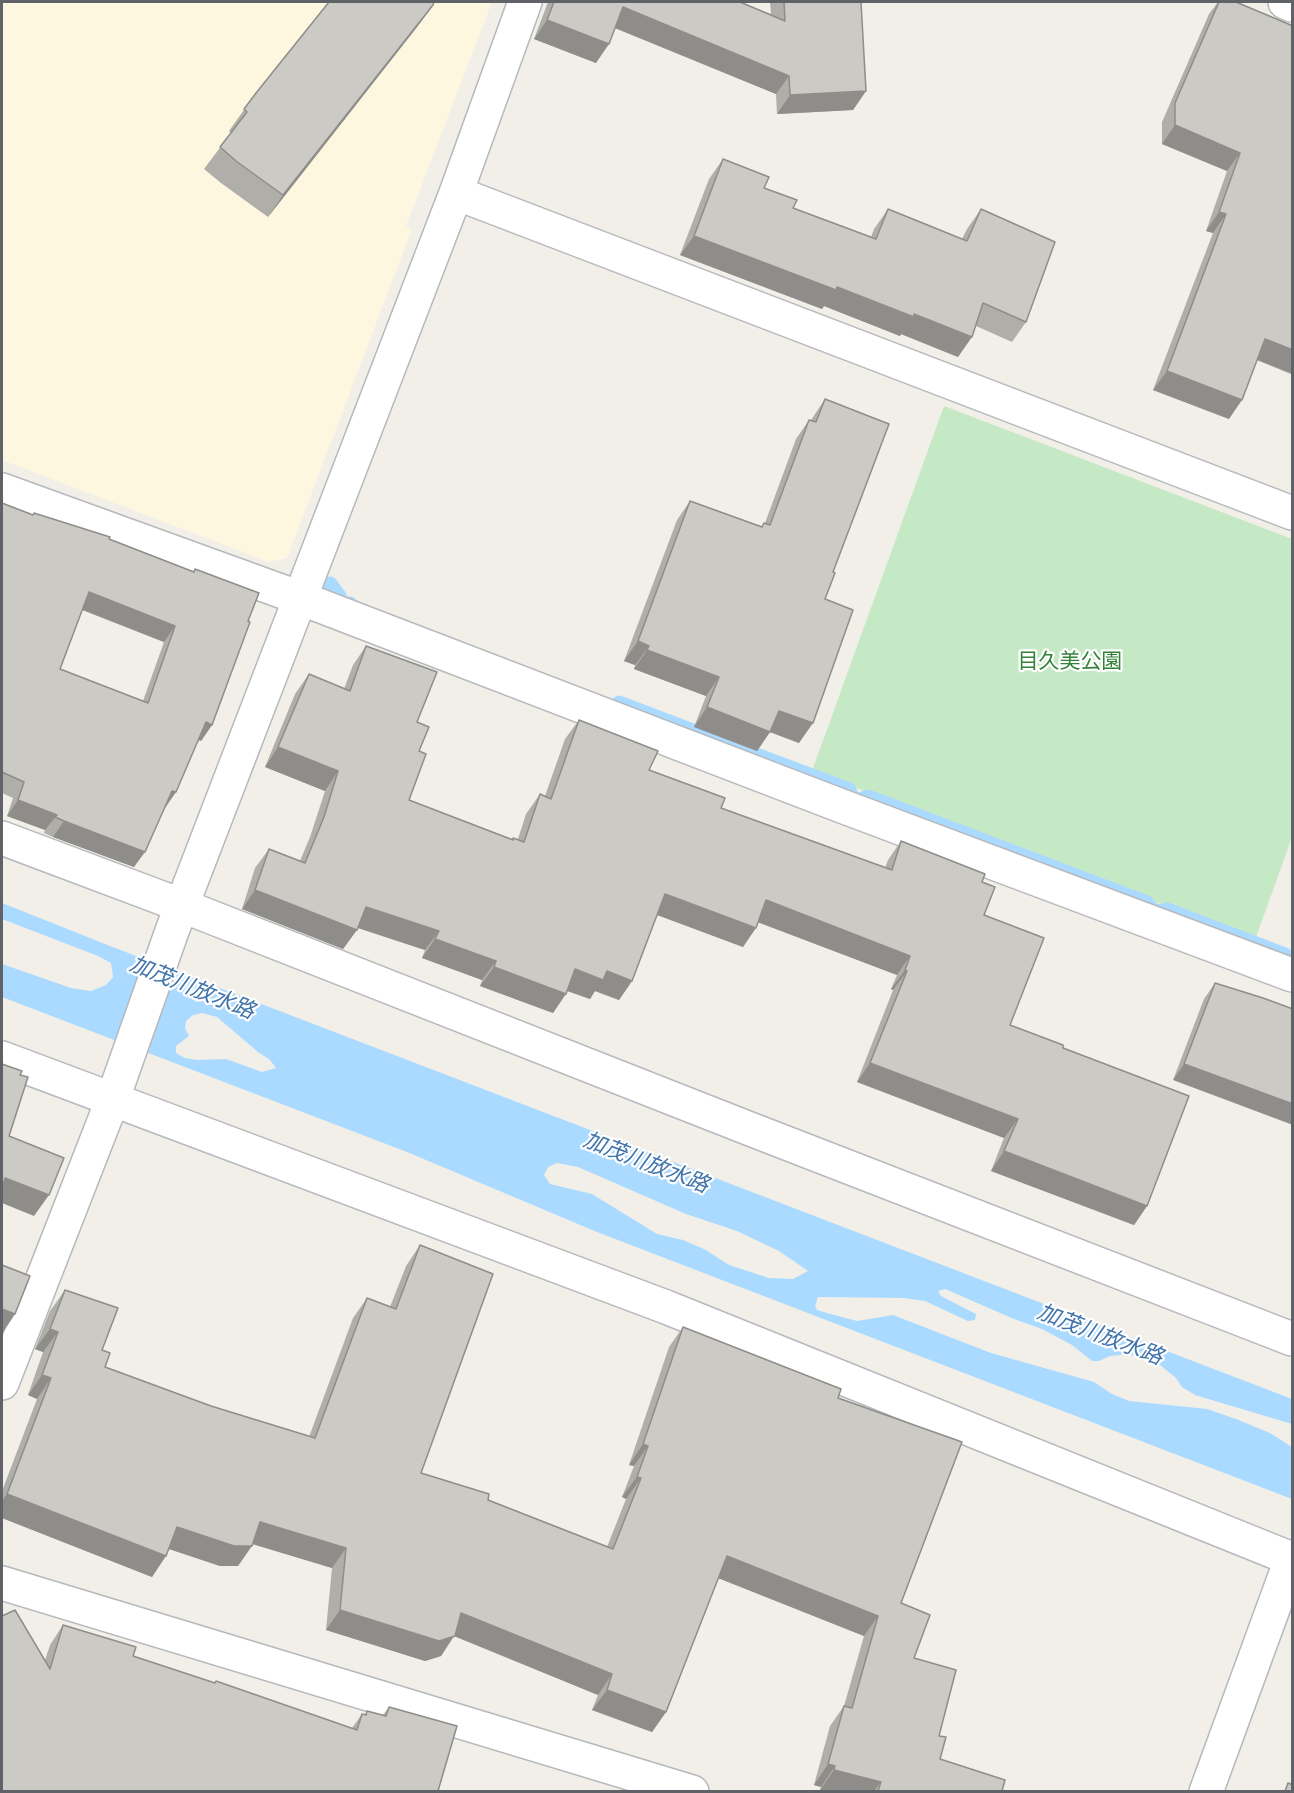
<!DOCTYPE html>
<html>
<head>
<meta charset="utf-8">
<style>
  body { margin:0 }
  #map { position:relative; width:1294px; height:1793px; overflow:hidden; background:#f1efe8; font-family:"Work Sans",sans-serif }
  canvas { display:block }
  .frame { position:absolute; inset:0; border:3px solid #5f6368; pointer-events:none }
</style>
</head>
<body>
<div id="map">
<canvas width="1294" height="1793"></canvas>
<div class="frame"></div>
</div>
<script>
const ctx = document.querySelector('canvas').getContext('2d');
ctx.lineJoin = 'round';
function fillPath(path, color) { ctx.fillStyle = color; ctx.fill(path, 'evenodd'); }
const toPath = rows => new Path2D(rows.map(r => 'M' + r).join(''));
function stroke(path, color, width, dash) { ctx.strokeStyle = color; ctx.lineWidth = width; ctx.lineCap = dash ? 'butt' : 'round'; ctx.setLineDash(dash || []); ctx.stroke(path); }
function drawText(font, color, halo, rows, align = 'center') {
  ctx.font = font + ' "Work Sans","Noto Sans JP",sans-serif'; ctx.lineWidth = 4.5; ctx.setLineDash([]); ctx.textBaseline = 'middle'; ctx.strokeStyle = halo; ctx.fillStyle = color; for (const [text, x, y, turn = 0] of rows) {
    ctx.save(); ctx.translate(x, y); ctx.rotate((+turn || 0) * Math.PI / 180); ctx.textAlign = isNaN(turn) ? turn : align; if (halo) ctx.strokeText(text, 0, 0); ctx.fillText(text, 0, 0); ctx.restore();
  }
}
fillPath(toPath([
  [2,2,492,2,406,226,412,229,287,558,269,562,2,460]
]), '#fef7e0');
fillPath(toPath([
  [944,406,1292,539,1292,837,1255,940,812,771]
]), '#c5e8c5');
fillPath(toPath([
  [2,903,110,946,1292,1399,1292,1424,1195,1395,1182,1387,1176,1378,1160,1365,1129,1354,1110,1356,1099,1361,1092,1361,1072,1345,1042,1329,1014,1319,945,1289,938,1291,941,1296,976,1314,975,1320,968,1321,925,1301,904,1298,818,1297,815,1306,817,1310,827,1313,857,1321,893,1315,991,1353,1094,1382,1112,1394,1129,1401,1207,1409,1236,1419,1270,1433,1292,1447,1292,1499,597,1232,407,1152,2,997,2,964,71,988,91,991,106,985,113,977,111,963,98,956,2,919],
  [202,1013,217,1017,258,1052,270,1060,276,1068,262,1072,226,1059,197,1060,185,1058,176,1053,176,1046,189,1036,185,1028,186,1021,193,1015],
  [557,1163,578,1167,686,1214,737,1231,779,1251,808,1271,793,1279,769,1278,729,1265,704,1249,683,1240,657,1234,592,1194,550,1184,544,1175,548,1167]
]), '#aadaff');
stroke(toPath([
  [330,584,339,596,342,605,348,606,350,604],
  [619,703,849,790,851,796,855,799,861,800,868,797,1147,903,1152,910,1160,912,1167,910,1285,955]
]), '#aadaff', 15);
const minor = toPath([
  [1285,2,1292,5],
  [456,193,1292,513],
  [2,490,300,598,839,805,1292,975],
  [2,838,183,906,745,1127,1292,1339],
  [2,1058,666,1307,1292,1559],
  [2,1383,112,1101,172,931,456,193,525,2],
  [2,1583,692,1792],
  [1206,1792,1292,1557]
]);
stroke(minor, '#b5b8bc', 36);
stroke(minor, '#fff', 33);
fillPath(toPath([
  [548,2,740,2,771,14,770,2,861,2,866,91,853,110,777,114,776,94,615,28,596,63,534,39],
  [1218,2,1236,2,1293,26,1293,375,1257,360,1229,419,1153,390,1213,233,1206,231,1227,171,1162,144,1162,122,1209,14],
  [433,5,417,27,268,217,221,183,204,169,231,133,229,131,256,93],
  [723,159,793,208,871,237,874,229,888,209,962,239,967,229,981,209,1026,322,1012,342,976,326,958,357,901,334,900,336,824,306,822,309,680,255,709,179],
  [825,399,833,572,825,599,799,743,770,732,757,751,694,727,706,696,634,669,635,665,624,661,677,520,690,501,761,527,764,523,765,523,796,439,809,420,811,420],
  [2,503,33,515,109,539,193,572,195,569,248,621,212,725,201,741,198,740,176,792,164,808,134,867,53,837,44,833,45,830,7,816,13,798,2,793],
  [82,610,164,642,143,701,60,669],
  [366,646,417,722,419,751,409,800,512,839,513,838,518,839,526,814,540,794,545,796,565,739,579,720,649,770,721,808,885,868,888,860,901,841,982,882,984,915,1010,1025,1063,1048,1147,1206,1134,1225,991,1171,1004,1138,857,1082,893,990,891,989,897,975,758,922,743,947,657,915,632,981,619,1000,595,991,590,999,567,991,553,1013,480,986,482,980,422,958,425,950,358,928,343,949,242,909,255,868,269,849,300,861,310,837,325,791,265,767,295,694,309,674,344,689,353,665],
  [1215,983,1263,998,1173,1080,1204,999],
  [420,1245,421,1473,607,1547,626,1499,622,1497,634,1466,629,1465,669,1347,683,1327,838,1398,901,1603,914,1658,939,1736,940,1759,1002,1791,826,1791,820,1790,821,1787,814,1785,830,1726,844,1706,864,1636,718,1578,666,1712,652,1732,592,1710,598,1695,454,1636,441,1656,425,1661,326,1630,332,1568,252,1544,238,1566,220,1566,169,1549,152,1577,2,1518,2,1491,37,1399,28,1395,43,1352,35,1349,50,1311,65,1290,102,1350,105,1367,211,1406,309,1437,353,1318,367,1298,390,1307,406,1266],
  [63,1625,133,1656,352,1728,362,1714,365,1715,367,1711,383,1715,389,1707,438,1791,2,1791,50,1645]
]), '#afaea9');
fillPath(toPath([
  [433,5,417,27,268,217,283,195],
  [623,7,789,76,776,94,610,26],
  [547,20,609,44,596,63,534,39],
  [866,91,853,110,777,114,790,95],
  [1175,125,1240,153,1227,171,1162,144],
  [1219,212,1226,214,1213,233,1206,231],
  [694,236,914,314,972,337,958,357,901,334,900,336,824,306,822,309,680,255],
  [1265,339,1293,350,1293,374,1252,358],
  [1167,371,1242,400,1229,419,1153,390],
  [89,592,175,626,164,642,78,608],
  [638,641,649,646,635,665,624,661],
  [647,650,719,677,706,696,634,669],
  [707,707,779,711,813,723,799,743,770,732,757,751,694,727],
  [206,722,212,725,201,741,195,738],
  [278,747,338,771,325,791,265,767],
  [172,791,176,792,165,808,161,806],
  [18,800,57,815,45,830,7,816],
  [64,821,145,852,134,867,53,837],
  [255,890,357,930,343,949,242,909],
  [665,894,756,928,743,947,652,913],
  [766,900,910,956,897,975,752,920],
  [366,907,439,931,425,950,352,926],
  [435,939,496,961,482,980,422,958],
  [494,967,566,994,553,1013,480,986],
  [575,969,607,971,632,981,619,1000,595,991,590,999,562,989],
  [905,970,907,971,893,990,891,989],
  [870,1063,1018,1119,1004,1138,857,1082],
  [1184,1064,1293,1104,1293,1125,1173,1080],
  [1004,1151,1147,1206,1134,1225,991,1171],
  [5,1178,49,1195,34,1216,2,1203,2,1184],
  [2,1309,15,1314,2,1334],
  [50,1329,58,1332,43,1352,35,1349],
  [42,1375,51,1378,37,1399,28,1395],
  [643,1444,648,1446,634,1466,629,1465],
  [637,1477,641,1478,626,1499,622,1497],
  [7,1494,166,1556,152,1577,2,1518,2,1501],
  [260,1522,346,1548,332,1568,246,1542],
  [177,1527,252,1546,238,1566,220,1566,163,1547],
  [727,1556,878,1616,864,1636,713,1576],
  [340,1610,461,1613,612,1674,598,1695,454,1636,441,1656,425,1661,326,1630],
  [607,1690,666,1712,652,1732,592,1710],
  [828,1764,835,1766,821,1787,814,1785],
  [834,1770,881,1782,874,1791,826,1791,820,1790]
]), '#8f8d8a');
const building = toPath([
  [329,2,434,2,433,5,283,195,236,161,220,147,247,112,244,109,256,93,329,2],
  [554,2,740,2,785,21,784,2,861,2,866,91,790,95,789,76,623,7,609,44,547,20,554,2],
  [1219,2,1236,2,1293,26,1293,350,1265,339,1242,400,1167,371,1226,214,1219,212,1240,153,1175,125,1175,103,1219,2],
  [723,159,769,177,764,188,797,200,793,208,876,239,888,209,967,241,981,209,1055,242,1026,322,983,303,972,337,914,314,914,317,837,287,836,290,694,236,723,159],
  [825,399,889,424,833,572,835,573,825,599,853,610,813,723,779,711,770,732,707,707,719,677,647,650,649,646,638,641,690,501,762,527,764,523,770,525,809,420,816,422,825,399],
  [2,503,33,515,34,513,110,537,109,539,194,572,195,569,259,593,248,621,250,622,212,725,206,722,176,792,172,791,145,852,64,821,55,817,57,815,18,800,24,782,2,772,2,503],
  [89,592,175,626,148,703,60,669,89,592],
  [366,646,437,672,417,722,429,727,419,751,426,754,409,800,513,840,513,838,524,842,540,794,551,799,579,720,658,751,649,770,725,798,721,808,892,870,901,841,985,874,982,882,995,887,984,915,1044,938,1010,1025,1063,1045,1063,1048,1189,1096,1147,1206,1004,1151,1018,1119,870,1063,907,971,905,970,910,956,766,900,756,928,665,894,632,981,607,971,603,980,575,969,566,994,494,967,496,961,435,939,439,931,366,907,357,930,255,890,269,849,305,863,324,817,338,771,278,747,309,674,350,691,366,646],
  [1215,983,1263,998,1293,1009,1293,1104,1184,1064,1215,983],
  [2,1064,22,1071,20,1075,28,1077,9,1136,64,1158,49,1195,5,1178,2,1188,2,1064],
  [420,1245,493,1274,421,1473,489,1494,488,1500,613,1549,641,1478,637,1477,648,1446,643,1444,683,1327,841,1389,838,1398,962,1442,901,1603,930,1615,914,1658,956,1670,939,1736,946,1737,940,1759,1005,1780,1002,1791,878,1791,881,1782,834,1770,835,1766,828,1764,844,1706,852,1708,878,1616,727,1556,666,1712,607,1690,612,1674,461,1613,455,1636,439,1641,340,1610,346,1548,260,1522,252,1546,234,1546,177,1527,166,1556,7,1494,51,1378,42,1375,58,1332,50,1329,65,1290,118,1308,102,1350,110,1353,105,1367,211,1406,315,1438,367,1298,396,1309,420,1245],
  [2,1265,30,1276,15,1314,2,1309,2,1265],
  [15,1610,50,1669,63,1625,136,1647,133,1656,215,1683,216,1681,357,1730,362,1714,366,1715,367,1711,386,1716,389,1707,457,1726,438,1791,2,1791,2,1616,15,1610],
  [1288,1783,1293,1785,1293,1791,1285,1791,1288,1783]
]);
fillPath(building, '#cccac5');
stroke(building, '#8f8d8a', 1.5);
drawText('21px', '#348238', '#fff', [
  ["目久美公園",1070,662]
]);
drawText('italic 22px', '#4174aa', '#fff', [
  ["加茂川放水路",192,988,22],
  ["加茂川放水路",646,1163,21],
  ["加茂川放水路",1100,1335,21]
]);
</script>
</body>
</html>
